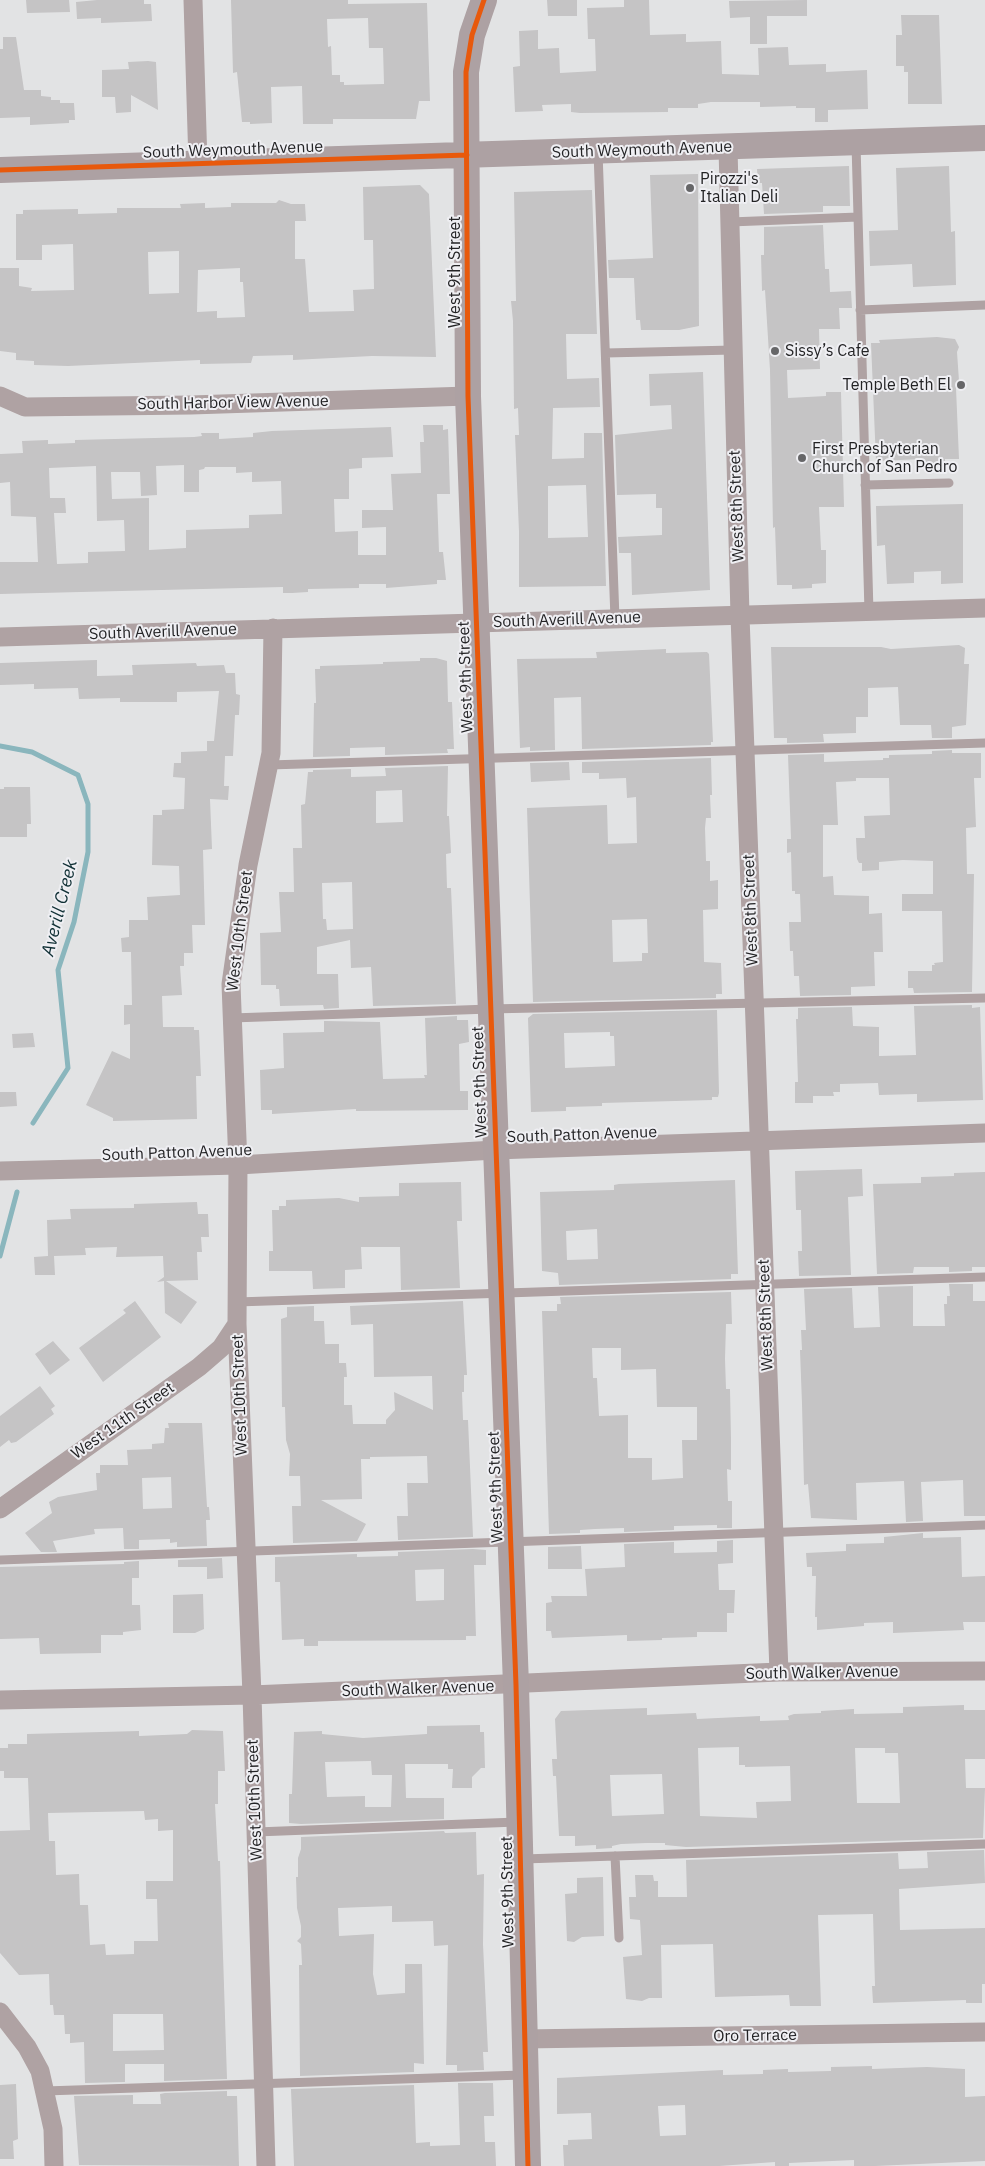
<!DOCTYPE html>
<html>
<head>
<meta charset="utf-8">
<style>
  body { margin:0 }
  canvas { display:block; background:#e2e3e4 }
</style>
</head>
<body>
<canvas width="985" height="2166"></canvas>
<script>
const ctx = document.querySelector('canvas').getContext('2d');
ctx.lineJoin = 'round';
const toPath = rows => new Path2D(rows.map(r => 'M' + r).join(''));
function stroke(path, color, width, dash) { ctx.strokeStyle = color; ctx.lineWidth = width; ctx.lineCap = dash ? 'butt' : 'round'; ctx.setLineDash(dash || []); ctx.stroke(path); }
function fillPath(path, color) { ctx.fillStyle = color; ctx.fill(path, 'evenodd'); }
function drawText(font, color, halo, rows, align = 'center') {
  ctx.font = font + ' "IBM Plex Sans",sans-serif'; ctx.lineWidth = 4; ctx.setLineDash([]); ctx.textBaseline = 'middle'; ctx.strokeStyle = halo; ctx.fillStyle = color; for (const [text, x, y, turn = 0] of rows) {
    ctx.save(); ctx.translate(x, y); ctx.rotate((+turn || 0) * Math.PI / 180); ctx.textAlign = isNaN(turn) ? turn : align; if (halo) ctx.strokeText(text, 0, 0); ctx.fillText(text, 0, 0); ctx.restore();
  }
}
stroke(toPath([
  [0,746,32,752,78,775,88,804,88,852,74,922,58,970,68,1068,33,1123],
  [0,1256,17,1192]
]), '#8ab6bd', 5);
fillPath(toPath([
  [26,0,69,0,70,12,27,13],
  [97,0,144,0,144,4,151,4,152,21,101,23,101,18,77,19,76,2],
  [231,0,348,0,348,4,427,3,430,101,419,101,416,119,333,119,333,124,303,124,302,86,271,87,272,123,250,124,250,122,242,122,237,72,233,73],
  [368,18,369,48,383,48,384,84,344,85,344,82,340,82,340,75,332,75,331,46,328,47,327,19],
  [547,0,577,0,577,16,548,16],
  [624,0,649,0,650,35,686,34,686,42,721,41,722,74,759,75,758,48,788,47,789,65,826,64,826,72,867,70,868,109,828,110,828,122,815,122,815,108,796,108,796,106,760,107,760,102,711,102,698,104,698,108,668,108,668,112,580,113,571,112,571,104,542,105,543,111,515,112,513,67,520,66,519,31,538,30,538,49,559,48,560,73,596,71,595,39,588,39,587,8,624,7],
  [807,0,807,16,767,16,767,44,750,44,750,17,730,18,729,1],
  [901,15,939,15,942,104,908,104,908,72,904,72,904,66,896,66,896,35,902,35],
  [3,37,16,37,24,90,41,90,41,96,51,97,51,100,60,100,60,103,74,103,75,120,69,120,69,123,30,125,30,117,0,118,0,49,3,49],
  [148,61,156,62,158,110,131,95,131,112,116,113,115,97,102,97,102,70,129,69,128,62],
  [849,166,850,206,823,206,823,212,764,214,762,183,758,183,757,169],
  [949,166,951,232,955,231,956,285,913,287,912,264,870,266,869,231,898,230,896,168],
  [698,174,699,326,679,330,641,330,640,320,636,320,634,278,609,278,608,260,653,258,650,175],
  [420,185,429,194,436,357,372,356,293,360,293,355,253,356,251,363,200,364,200,360,68,366,34,365,34,361,16,360,16,353,0,351,0,268,19,268,19,286,32,288,31,291,74,290,73,244,42,245,42,260,16,260,16,214,23,214,23,210,78,209,78,214,117,213,117,208,181,208,180,204,205,203,205,208,231,207,231,203,276,203,279,200,291,204,305,204,306,221,295,221,295,259,305,259,309,312,354,311,353,290,374,289,373,240,364,240,363,187],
  [179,251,179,293,149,294,148,252],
  [240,268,240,282,243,282,245,317,217,318,217,311,197,312,198,270],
  [592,190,597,334,566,334,567,379,599,378,600,407,553,408,552,459,584,458,584,433,602,433,606,586,519,587,519,532,515,435,519,435,518,408,514,409,513,321,511,301,516,301,514,192],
  [586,485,588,537,548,538,548,486],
  [823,225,825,269,829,269,830,292,851,291,852,308,839,308,840,329,819,329,820,369,787,370,788,398,826,396,826,392,841,392,844,507,819,507,821,550,826,550,826,583,812,584,812,588,792,589,792,585,777,585,775,527,773,528,770,370,765,290,762,291,761,255,764,255,764,227],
  [937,337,955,339,959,347,957,352,959,381,956,388,959,459,945,459,945,465,924,465,924,459,876,461,871,343,880,343,879,340],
  [703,372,710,590,632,595,631,553,619,553,618,537,662,535,662,508,656,508,656,494,617,495,615,435,672,429,671,405,650,406,649,374],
  [423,425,443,425,443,430,448,429,450,494,437,494,439,552,443,552,446,580,437,580,437,584,386,588,386,584,359,584,359,588,308,589,308,592,292,593,283,593,283,587,0,594,0,562,38,562,36,517,11,516,10,482,0,483,0,454,23,453,22,441,48,440,48,444,75,443,75,440,194,437,202,436,201,433,219,433,219,439,253,437,253,433,272,431,391,427,393,457,362,458,362,468,349,469,349,499,334,499,335,532,358,531,358,555,386,555,386,527,362,528,362,510,393,510,391,474,421,473,420,442,424,442],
  [184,465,184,492,199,492,199,470,204,469,205,467,236,467,236,473,252,472,252,482,281,481,282,514,249,515,249,528,186,530,186,548,149,550,149,498,112,499,111,472,140,472,141,496,157,495,156,466],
  [96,466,97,521,124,520,125,551,88,552,88,563,57,564,54,513,66,513,65,498,50,498,49,468],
  [963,504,963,583,941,584,941,571,914,572,914,583,887,584,885,545,877,546,876,506],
  [959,645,965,648,964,664,969,664,966,725,952,727,952,738,932,738,931,725,900,725,898,687,868,688,868,717,856,717,856,733,823,734,824,742,787,743,787,738,774,738,771,647,881,647,891,649],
  [666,649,666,653,707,652,709,654,713,742,711,742,711,745,582,749,581,697,554,698,555,750,530,751,530,747,520,748,517,659,597,658,596,652],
  [420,658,436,658,447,661,448,702,452,702,454,749,447,749,448,753,385,755,385,747,350,748,350,756,313,757,314,703,316,703,315,669,320,669,320,666,383,664,383,662,420,661],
  [97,660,97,676,133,675,132,665,196,663,197,666,224,665,226,673,235,673,236,694,240,695,239,715,235,715,233,756,225,756,224,786,229,786,228,800,210,799,212,849,203,850,205,925,192,925,193,953,184,953,184,966,180,966,182,995,162,996,163,1027,194,1027,194,1030,199,1030,201,1076,196,1076,197,1119,113,1121,113,1118,86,1105,112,1051,130,1059,130,1024,124,1025,124,1005,132,1005,131,952,122,952,121,938,129,937,129,920,148,920,147,897,180,895,179,866,152,865,153,815,162,815,162,810,184,809,185,778,173,777,174,763,181,763,181,752,207,751,207,741,214,741,219,691,177,692,177,702,120,702,120,698,79,699,78,688,34,689,34,684,0,685,0,663],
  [952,750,952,753,981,753,981,778,974,778,976,827,966,828,967,874,974,874,972,992,914,993,913,988,908,988,908,971,932,971,932,965,935,965,934,963,943,962,942,911,902,911,902,894,933,894,933,861,903,860,879,862,879,870,862,871,862,863,859,863,857,859,856,838,865,838,864,816,890,815,889,778,856,778,856,781,836,782,838,825,823,825,823,877,833,876,834,895,869,896,869,914,882,913,883,952,874,952,875,986,851,987,851,995,800,996,799,976,794,976,793,951,790,951,789,922,801,922,800,894,795,894,795,891,792,891,791,852,787,853,787,839,791,839,788,755,824,754,824,762,883,760,883,758,889,758,889,755,932,754,932,751],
  [711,758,712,795,710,795,711,818,706,818,705,828,706,861,710,861,710,881,718,880,718,909,703,910,704,962,721,963,722,994,716,994,716,998,533,1002,527,808,607,805,608,844,637,843,636,797,627,798,626,778,599,779,599,773,582,773,582,762],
  [647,919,648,953,642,953,642,961,613,962,612,920],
  [569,762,570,780,531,782,530,763],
  [448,766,447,816,449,816,451,853,446,854,447,888,451,888,456,1004,373,1006,371,967,351,968,350,940,317,947,317,974,338,974,339,1008,324,1009,323,1005,280,1006,279,989,276,989,276,985,261,985,260,933,281,932,279,892,294,892,293,848,302,848,301,805,305,804,308,772,313,772,313,770,351,769,351,777,386,776,385,768],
  [402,790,403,822,376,823,376,791],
  [352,882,353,929,327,930,326,919,323,919,322,883],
  [4,787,30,787,31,824,27,824,27,837,0,837,0,789,4,789],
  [972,1005,972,1008,980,1007,983,1100,917,1102,917,1094,879,1095,878,1083,840,1084,840,1092,833,1092,834,1096,813,1096,813,1103,795,1103,795,1082,798,1082,796,1019,798,1019,798,1008,852,1007,853,1026,879,1027,879,1056,916,1055,914,1006],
  [717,1010,719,1093,718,1097,712,1097,712,1100,602,1103,602,1106,566,1107,566,1111,531,1112,528,1018,533,1014],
  [610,1032,610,1036,614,1036,615,1066,565,1068,564,1033],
  [457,1016,457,1020,468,1020,469,1042,459,1044,460,1091,468,1091,468,1110,356,1111,356,1109,272,1114,272,1110,261,1110,260,1070,284,1068,283,1033,324,1032,324,1021,380,1022,383,1079,425,1078,424,1075,427,1075,425,1018],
  [33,1033,35,1047,13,1048,12,1034],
  [0,1092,16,1092,17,1106,0,1107],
  [862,1169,863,1196,848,1197,851,1275,799,1276,798,1251,802,1251,801,1210,796,1210,795,1171],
  [985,1172,985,1267,972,1267,972,1271,949,1272,949,1267,914,1267,913,1273,877,1274,873,1184,921,1183,921,1177,954,1176,954,1173],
  [735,1180,738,1274,731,1274,731,1279,559,1285,558,1273,542,1271,540,1192,614,1190,614,1185,619,1184],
  [597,1229,598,1259,567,1260,566,1231],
  [461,1182,462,1221,457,1221,460,1288,401,1290,400,1247,361,1247,362,1269,345,1270,345,1288,313,1289,312,1271,269,1271,269,1251,273,1251,272,1210,279,1210,279,1206,286,1206,286,1200,339,1198,359,1202,359,1197,399,1196,399,1183],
  [197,1202,198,1214,208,1214,209,1237,201,1237,202,1252,197,1252,198,1280,166,1281,197,1302,181,1324,165,1313,164,1281,157,1282,164,1277,163,1256,116,1257,117,1247,85,1248,86,1255,54,1256,55,1275,35,1275,34,1257,48,1256,47,1220,71,1219,70,1209,134,1208,134,1204],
  [949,1284,973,1284,973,1301,985,1301,985,1516,964,1516,963,1480,921,1482,923,1521,906,1522,904,1481,856,1483,857,1520,811,1518,808,1484,804,1485,802,1404,800,1350,802,1350,801,1330,806,1330,804,1289,852,1288,854,1328,880,1327,878,1287,913,1286,913,1326,945,1326,944,1304,947,1304,947,1296,950,1296],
  [731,1292,732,1324,726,1324,725,1359,726,1389,730,1389,731,1439,731,1470,727,1469,728,1501,732,1501,732,1528,717,1528,717,1525,674,1526,674,1530,624,1532,624,1528,595,1529,580,1530,580,1533,549,1534,542,1311,557,1311,557,1304,561,1304,560,1297],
  [592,1348,621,1348,621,1370,656,1369,657,1407,697,1407,697,1440,682,1440,683,1478,652,1480,652,1458,628,1458,628,1415,599,1416,597,1378,593,1378],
  [135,1301,161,1337,103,1382,79,1348,126,1313,123,1310],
  [463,1301,467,1375,464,1375,464,1392,462,1392,463,1420,468,1420,473,1537,398,1540,397,1516,408,1516,407,1483,428,1483,427,1456,370,1457,370,1459,361,1459,362,1499,321,1500,366,1524,357,1541,293,1543,292,1506,301,1506,300,1476,289,1476,290,1454,286,1440,285,1407,282,1407,281,1319,287,1317,287,1307,314,1306,314,1321,324,1321,325,1344,339,1344,339,1363,346,1363,347,1377,344,1377,344,1405,352,1405,353,1424,386,1424,386,1420,395,1410,394,1392,433,1410,432,1376,374,1377,373,1324,351,1325,350,1306],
  [53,1341,70,1360,50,1375,35,1354],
  [40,1386,55,1406,51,1409,54,1414,16,1442,11,1443,9,1440,0,1447,0,1416],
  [168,1423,202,1423,207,1507,209,1507,210,1520,206,1520,207,1546,177,1547,177,1542,170,1543,170,1539,139,1540,139,1549,124,1549,123,1528,94,1529,95,1534,53,1541,57,1552,41,1552,25,1533,52,1513,49,1502,58,1497,97,1490,96,1473,100,1473,100,1465,128,1465,127,1450,152,1449,152,1444,164,1443,165,1428,169,1428],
  [171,1477,172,1508,143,1509,142,1478],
  [923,1533,923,1538,961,1537,962,1577,985,1576,985,1622,963,1622,964,1630,893,1633,893,1622,864,1623,864,1626,817,1630,817,1617,815,1617,816,1576,812,1576,812,1567,807,1567,806,1553,846,1551,846,1544,884,1543,884,1537],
  [733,1540,733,1563,718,1564,719,1590,735,1590,734,1613,727,1613,727,1632,697,1632,697,1637,662,1638,662,1640,627,1641,627,1635,552,1638,551,1631,546,1631,546,1603,552,1602,551,1596,587,1596,585,1569,625,1567,624,1544,674,1542,674,1553,717,1552,717,1541],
  [581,1546,582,1569,548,1569,548,1547],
  [473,1549,486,1550,486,1565,474,1565,476,1636,466,1636,466,1640,318,1641,318,1646,304,1646,304,1639,282,1640,280,1582,275,1582,275,1557,357,1554,357,1557,398,1556,398,1552],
  [444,1569,444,1600,416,1601,415,1570],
  [222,1558,223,1578,207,1579,207,1567,178,1567,178,1560],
  [139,1561,139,1578,132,1578,132,1605,140,1605,141,1630,123,1632,123,1635,101,1635,101,1653,40,1654,39,1638,0,1639,0,1567,124,1564,124,1562],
  [203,1594,204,1629,195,1633,173,1633,173,1595],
  [964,1705,964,1710,985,1710,985,1759,965,1759,966,1788,985,1788,983,1838,686,1847,665,1845,665,1843,647,1843,621,1844,612,1846,612,1848,596,1849,596,1845,575,1846,575,1836,559,1836,556,1776,553,1776,552,1759,557,1759,555,1719,561,1711,647,1708,647,1715,696,1713,697,1719,760,1716,760,1721,789,1720,788,1716,794,1714,821,1713,821,1711,854,1709,854,1714,903,1713,903,1707],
  [739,1747,739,1765,745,1765,745,1767,790,1766,791,1801,756,1802,757,1818,700,1816,698,1748],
  [855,1748,885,1748,885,1753,898,1753,900,1803,857,1803],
  [662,1774,664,1814,612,1816,610,1775],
  [480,1725,480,1732,484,1732,485,1768,481,1768,472,1777,472,1788,452,1788,453,1769,448,1769,448,1764,405,1764,406,1798,444,1798,444,1819,301,1824,289,1823,289,1794,292,1794,294,1732,322,1731,322,1734,363,1738,427,1734,427,1726],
  [371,1761,372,1775,392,1775,391,1807,365,1807,365,1796,327,1797,325,1762],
  [192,1730,223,1731,225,1771,218,1771,218,1804,215,1804,218,1861,220,1861,227,2079,164,2081,164,2064,125,2064,125,2082,85,2083,84,2042,70,2043,70,2034,65,2034,64,2015,54,2015,53,2005,50,2005,49,1974,19,1975,0,1953,0,1831,30,1830,28,1778,4,1778,4,1771,0,1771,0,1748,8,1748,8,1744,27,1744,27,1734,139,1731,139,1736,187,1734],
  [144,1811,145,1820,158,1819,158,1831,173,1830,173,1881,146,1881,146,1899,157,1899,158,1941,134,1941,134,1954,106,1955,105,1944,90,1945,88,1905,80,1905,79,1874,56,1875,55,1841,49,1841,48,1813],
  [113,2014,163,2014,164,2050,113,2051],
  [444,1831,445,1833,476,1832,477,1875,484,1874,483,1944,488,2052,483,2052,484,2070,457,2071,457,2065,446,2065,448,1945,434,1946,433,1921,392,1922,392,1906,338,1908,339,1936,374,1934,373,1974,377,1995,405,1993,405,1964,422,1964,424,2064,414,2063,414,2072,300,2076,299,1965,302,1965,301,1944,297,1941,301,1937,301,1926,297,1908,296,1877,298,1877,298,1858,301,1849,301,1837],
  [984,1850,985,1883,899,1889,900,1930,985,1928,985,1984,982,1984,982,2003,966,2003,966,2000,873,2003,872,1986,875,1986,873,1914,818,1915,821,2006,790,2006,789,1995,715,1997,713,1944,661,1945,662,1998,649,1998,642,2001,626,1999,623,1957,642,1955,640,1920,630,1919,629,1897,636,1897,635,1875,653,1875,654,1881,658,1881,658,1897,687,1897,686,1860,898,1853,899,1869,928,1868,927,1852],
  [603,1877,604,1936,582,1937,574,1942,567,1941,565,1894,577,1893,577,1878],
  [872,2066,872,2069,927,2067,965,2069,965,2097,985,2096,985,2161,875,2166,854,2166,854,2160,789,2163,789,2166,775,2166,775,2162,719,2166,564,2166,563,2145,568,2145,568,2140,592,2139,591,2113,557,2114,557,2078,723,2070,723,2075,763,2074,763,2070,788,2069,788,2072,831,2071,831,2067],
  [685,2105,686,2135,660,2136,658,2106],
  [458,2083,493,2083,494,2116,484,2116,485,2142,495,2142,496,2166,294,2166,291,2089,414,2085,416,2143,430,2142,430,2146,460,2145],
  [16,2084,18,2139,13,2141,14,2159,0,2159,0,2085],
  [227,2091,227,2096,237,2096,239,2166,79,2165,74,2096,133,2095,133,2104,161,2104,160,2094,165,2093]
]), '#c5c4c5');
stroke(toPath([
  [856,144,869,612],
  [598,152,615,619],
  [730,222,858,217],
  [860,310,985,305],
  [606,353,733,350],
  [865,485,949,483],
  [269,765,985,743],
  [232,1018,490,1009,985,998],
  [237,1302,985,1277],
  [0,1560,985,1525],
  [256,1832,517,1822],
  [615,1856,619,1938],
  [523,1859,985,1844],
  [45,2091,522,2075]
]), '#afa2a3', 9);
stroke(toPath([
  [193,0,198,164],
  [728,148,740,616,779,1672],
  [0,396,25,407,191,405,468,396],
  [0,637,985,608],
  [0,1171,238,1165,495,1150,985,1133],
  [0,1509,199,1367,221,1348,237,1324],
  [0,1700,252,1695,779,1672,985,1671],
  [0,2012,27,2047,40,2071,53,2129,54,2166],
  [524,2039,985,2032],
  [266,2166,252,1695,237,1324,238,1165,231,984,248,865,271,753,273,628]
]), '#afa2a3', 19);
stroke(toPath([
  [484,0,472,35,466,72,468,396,516,1685,528,2166],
  [0,170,985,138]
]), '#ada1a3', 26);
stroke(toPath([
  [484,0,472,35,466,72,468,396,516,1685,528,2166],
  [0,170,467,155]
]), '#e8590c', 5);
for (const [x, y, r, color] of [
  [690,188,5,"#666668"],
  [775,351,5,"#666668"],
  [961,385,5,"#666668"],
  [802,458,5,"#666668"]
]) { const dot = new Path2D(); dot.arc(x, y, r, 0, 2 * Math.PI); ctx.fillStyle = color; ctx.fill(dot); stroke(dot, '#efeff3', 2); }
drawText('16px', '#232325', '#efeff3', [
  ["South Weymouth Avenue",233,150,-2],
  ["South Weymouth Avenue",642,150,-2],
  ["West 9th Street",455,272,-90],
  ["South Harbor View Avenue",233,403,-1],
  ["West 8th Street",737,506,-92],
  ["South Averill Avenue",567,620,-2],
  ["South Averill Avenue",163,632,-2],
  ["West 9th Street",466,677,-92],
  ["West 8th Street",751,910,-92],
  ["West 10th Street",240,931,-83],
  ["West 9th Street",480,1082,-92],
  ["South Patton Avenue",582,1135,-2],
  ["South Patton Avenue",177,1153,-2],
  ["West 8th Street",766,1315,-92],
  ["West 10th Street",240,1395,-92],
  ["West 11th Street",123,1421,-35],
  ["West 9th Street",496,1487,-92],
  ["South Walker Avenue",822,1673,-1],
  ["South Walker Avenue",418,1689,-2],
  ["West 10th Street",255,1800,-92],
  ["West 9th Street",508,1892,-91],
  ["Oro Terrace",755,2036,-1]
]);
drawText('16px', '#232325', '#efeff3', [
  ["Pirozzi's",700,179],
  ["Italian Deli",700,197],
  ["Sissy’s Cafe",785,351],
  ["Temple Beth El",951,385,"right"],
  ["First Presbyterian",812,449],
  ["Church of San Pedro",812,467]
], 'left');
drawText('italic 18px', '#103035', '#efeff3', [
  ["Averill Creek",60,908,-76]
]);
</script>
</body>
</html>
